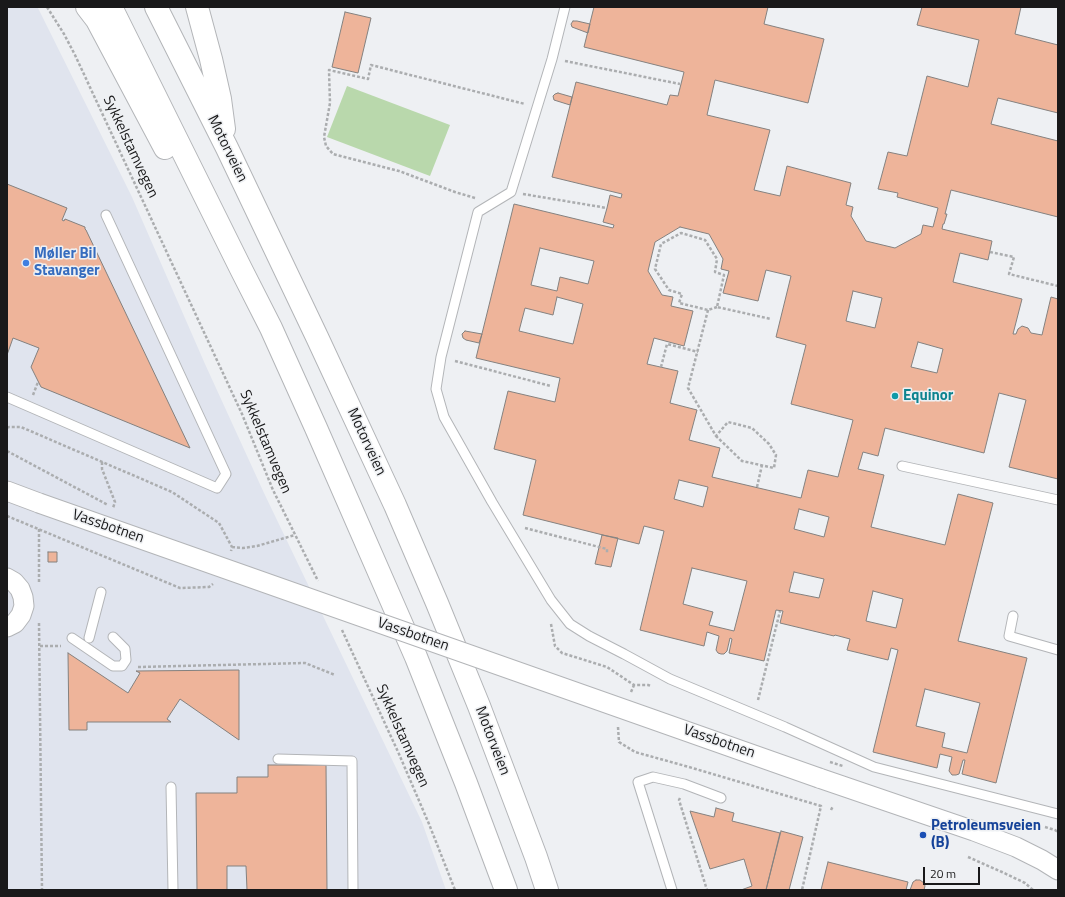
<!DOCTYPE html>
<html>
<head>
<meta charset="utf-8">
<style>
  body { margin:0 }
  #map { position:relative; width:1065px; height:897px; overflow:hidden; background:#eef0f3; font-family:"Titillium Web",sans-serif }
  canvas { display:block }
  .frame { position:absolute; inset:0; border:8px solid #19191a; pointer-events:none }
  .scale { position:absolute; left:923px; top:867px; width:57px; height:18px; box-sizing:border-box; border:2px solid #19191a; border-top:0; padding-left:5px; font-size:12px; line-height:14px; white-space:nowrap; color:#19191a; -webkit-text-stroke:3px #eef0f3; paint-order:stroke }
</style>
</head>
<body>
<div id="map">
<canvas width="1065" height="897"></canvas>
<div class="frame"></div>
<div class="scale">20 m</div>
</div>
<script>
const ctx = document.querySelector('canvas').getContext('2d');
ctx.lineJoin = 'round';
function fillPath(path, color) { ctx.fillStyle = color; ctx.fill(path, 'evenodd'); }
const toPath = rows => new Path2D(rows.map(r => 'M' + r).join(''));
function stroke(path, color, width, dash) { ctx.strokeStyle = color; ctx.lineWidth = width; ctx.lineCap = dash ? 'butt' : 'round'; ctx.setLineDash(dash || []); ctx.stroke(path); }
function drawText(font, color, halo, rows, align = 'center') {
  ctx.font = font + ' "Titillium Web",sans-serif'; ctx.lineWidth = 3; ctx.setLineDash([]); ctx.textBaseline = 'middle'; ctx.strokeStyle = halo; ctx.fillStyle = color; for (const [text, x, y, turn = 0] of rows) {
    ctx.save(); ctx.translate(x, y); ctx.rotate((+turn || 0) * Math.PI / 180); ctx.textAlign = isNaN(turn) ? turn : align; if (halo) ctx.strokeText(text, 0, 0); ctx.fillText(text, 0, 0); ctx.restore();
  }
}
fillPath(toPath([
  [7,7,38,8,132,197,205,364,264,493,422,822,446,890,7,890]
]), '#e0e4ee');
fillPath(toPath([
  [347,86,450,125,430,176,327,137]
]), '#b9d8ac');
const building = toPath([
  [594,7,768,7,764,24,824,39,808,103,715,80,707,115,770,130,754,190,780,196,787,166,851,183,846,205,853,207,851,216,866,241,895,248,921,234,923,225,933,227,938,208,897,197,898,193,878,189,888,152,907,156,927,76,968,87,979,40,917,25,922,7,1021,7,1015,34,1058,45,1058,113,998,98,991,124,1058,141,1058,217,951,190,945,214,947,214,944,224,943,224,942,229,992,241,988,260,960,253,953,282,1022,299,1013,334,1016,334,1018,329,1022,326,1028,328,1031,333,1042,335,1051,297,1058,299,1058,479,1009,467,1026,400,999,393,984,453,885,428,878,456,863,452,858,469,884,475,871,527,945,545,958,494,993,503,958,641,1027,658,996,783,962,774,965,760,963,760,959,774,956,775,952,775,949,771,952,757,940,754,937,768,873,752,898,650,891,648,888,660,847,650,850,639,835,635,834,636,780,623,783,611,776,610,764,661,729,653,732,639,730,638,727,651,724,654,721,654,718,653,716,650,719,636,707,632,704,646,640,630,664,531,644,526,639,544,523,515,536,460,494,449,508,391,555,402,560,378,476,358,514,204,613,228,614,225,603,222,607,208,610,195,621,198,622,194,552,177,576,82,667,105,670,95,678,96,684,72,584,47,594,7],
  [680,227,709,234,723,259,721,269,729,271,723,293,758,301,766,270,791,276,776,337,806,345,791,404,853,420,838,477,808,470,801,498,712,477,720,448,689,440,697,410,670,403,678,371,647,364,654,338,684,346,693,311,671,306,673,297,662,295,648,271,655,242,680,227],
  [540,248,594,261,588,284,560,277,557,291,531,285,540,248],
  [853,291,882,298,875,328,846,321,853,291],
  [557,297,583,304,573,344,519,331,525,308,553,315,557,297],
  [918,342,943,349,937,373,911,367,918,342],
  [679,480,708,487,703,507,674,499,679,480],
  [799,509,829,517,824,537,794,529,799,509],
  [692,568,747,581,734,631,709,625,713,612,683,604,692,568],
  [794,572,824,579,819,598,789,592,794,572],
  [873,591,903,599,896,628,866,621,873,591],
  [925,689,980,703,967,753,942,747,945,733,916,726,925,689],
  [345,12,371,18,358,73,332,67,345,12],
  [573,21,577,21,590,24,588,33,572,27,571,24,573,21],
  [558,93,572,97,570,105,554,100,553,96,555,94,558,93],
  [7,184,67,208,62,220,64,221,65,219,85,227,85,229,86,230,190,448,41,387,31,367,39,348,13,338,7,355,7,184],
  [465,331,482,334,479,343,466,340,463,338,462,334,465,331],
  [602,535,618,538,611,567,595,564,602,535],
  [48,552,57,552,57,562,48,562,48,552],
  [68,653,128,693,140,673,136,671,239,670,239,740,180,699,167,719,171,722,87,722,87,730,69,730,68,653],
  [268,765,326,765,327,890,247,890,246,866,227,866,227,890,197,890,196,793,237,793,237,777,268,777,268,765],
  [716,808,734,813,732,821,780,833,766,890,741,890,752,886,744,859,710,869,690,811,714,817,716,808],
  [781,831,803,837,789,890,766,890,781,831],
  [828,862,908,882,906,890,821,890,828,862],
  [916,880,920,880,924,883,925,886,924,890,910,890,913,882,916,880]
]);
fillPath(building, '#eeb49a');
stroke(building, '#84817f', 1);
const service = toPath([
  [565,7,552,59,511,192,478,212,441,357,436,389,444,417,492,502,551,600,570,624,589,636,624,654,670,679,785,727,874,767,1058,814],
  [7,397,217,488,226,474,106,215],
  [902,466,1058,500],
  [1013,616,1009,636,1058,650],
  [72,638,113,666,122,666,126,660,125,649,113,637],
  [89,638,101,592],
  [278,759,352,761,353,890],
  [171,787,173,890],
  [672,890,638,782,653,777,684,784,721,798]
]);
const minor = toPath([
  [7,491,39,503],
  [7,578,14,582,20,589,23,597,24,606,21,615,15,623,7,627],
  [819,778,974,831,1016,847,1042,860,1058,870]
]);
const motorway = toPath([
  [87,7,97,20,165,148],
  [111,7,241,269,271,328,316,428,416,657,466,783,506,890],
  [156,7,227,148,317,337,395,505,437,603,479,706,536,857,547,890],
  [197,7,211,59,220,99,224,129]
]);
stroke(service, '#b3b5b8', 11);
stroke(minor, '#b3b5b8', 21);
stroke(motorway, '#b3b5b8', 24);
stroke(toPath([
  [47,7,64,34,75,55,242,414,273,490,318,581],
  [565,61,680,84],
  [523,194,607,208],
  [475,198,455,192,399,171,333,154,326,146,324,137,330,103,329,70,368,79,371,65,525,104],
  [990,252,1014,257,1009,274,1058,286],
  [717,307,708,310,679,303,682,294,669,290,655,269,661,244,681,233,705,240,717,259,715,272,724,275,717,307,771,319],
  [708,310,688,388,716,436,728,422,752,428,769,444,776,455,774,468,742,461,716,436],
  [455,361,551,386],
  [661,367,667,344,698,352],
  [33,395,38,382],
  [7,428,9,427,21,427,172,492,219,523,232,547,231,551],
  [7,451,108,505],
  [102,462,102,469,115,502,113,508],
  [757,487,762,465],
  [7,516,180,588,209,587,213,584],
  [525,528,607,549,607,553],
  [39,529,39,584],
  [232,547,243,548,257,546,295,535],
  [39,623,42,890],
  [551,624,555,646,562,653,607,667,634,685,648,685,651,686],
  [342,630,399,754,429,824,455,890],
  [40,646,61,646],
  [138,667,305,663,335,675],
  [631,692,634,685],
  [758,700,780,611],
  [618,727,619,742,635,752,689,767,821,806,802,890],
  [680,798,679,800,707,890],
  [831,810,833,806],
  [1045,827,1055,830,1058,832],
  [935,845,936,842],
  [968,857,1002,872,1025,883,1033,890]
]), '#abadaf', 2.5, [3, 2]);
stroke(service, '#fff', 9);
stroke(minor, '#fff', 19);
stroke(motorway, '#fff', 22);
const minorBridge = toPath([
  [39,503,819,778]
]);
stroke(minorBridge, '#b3b5b8', 21, []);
stroke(toPath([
  [830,762,843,766]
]), '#abadaf', 2.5, [3, 2]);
stroke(minorBridge, '#fff', 19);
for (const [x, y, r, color] of [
  [26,263,4,"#3f7fe0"],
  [895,396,4,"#0f9aa8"],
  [923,835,4,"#1a4fb4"]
]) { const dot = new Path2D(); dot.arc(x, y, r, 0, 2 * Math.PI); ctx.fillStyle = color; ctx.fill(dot); stroke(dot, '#eef0f3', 1.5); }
drawText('15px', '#19191a', '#eef0f3', [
  ["Sykkelstamvegen",130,147,65],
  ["Motorveien",227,149,64],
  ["Sykkelstamvegen",265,442,67],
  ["Motorveien",366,442,65],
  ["Vassbotnen",108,527,19],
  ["Vassbotnen",413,635,19],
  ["Sykkelstamvegen",402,736,66],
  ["Motorveien",492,741,69],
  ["Vassbotnen",719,742,19]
]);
drawText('bold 15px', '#366cbe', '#eef0f3', [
  ["Møller Bil",34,254],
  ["Stavanger",34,271]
], 'left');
drawText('bold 15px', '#0d838f', '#eef0f3', [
  ["Equinor",903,396]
], 'left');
drawText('bold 15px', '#164399', '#eef0f3', [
  ["Petroleumsveien",931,826],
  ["(B)",931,843]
], 'left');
</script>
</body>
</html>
